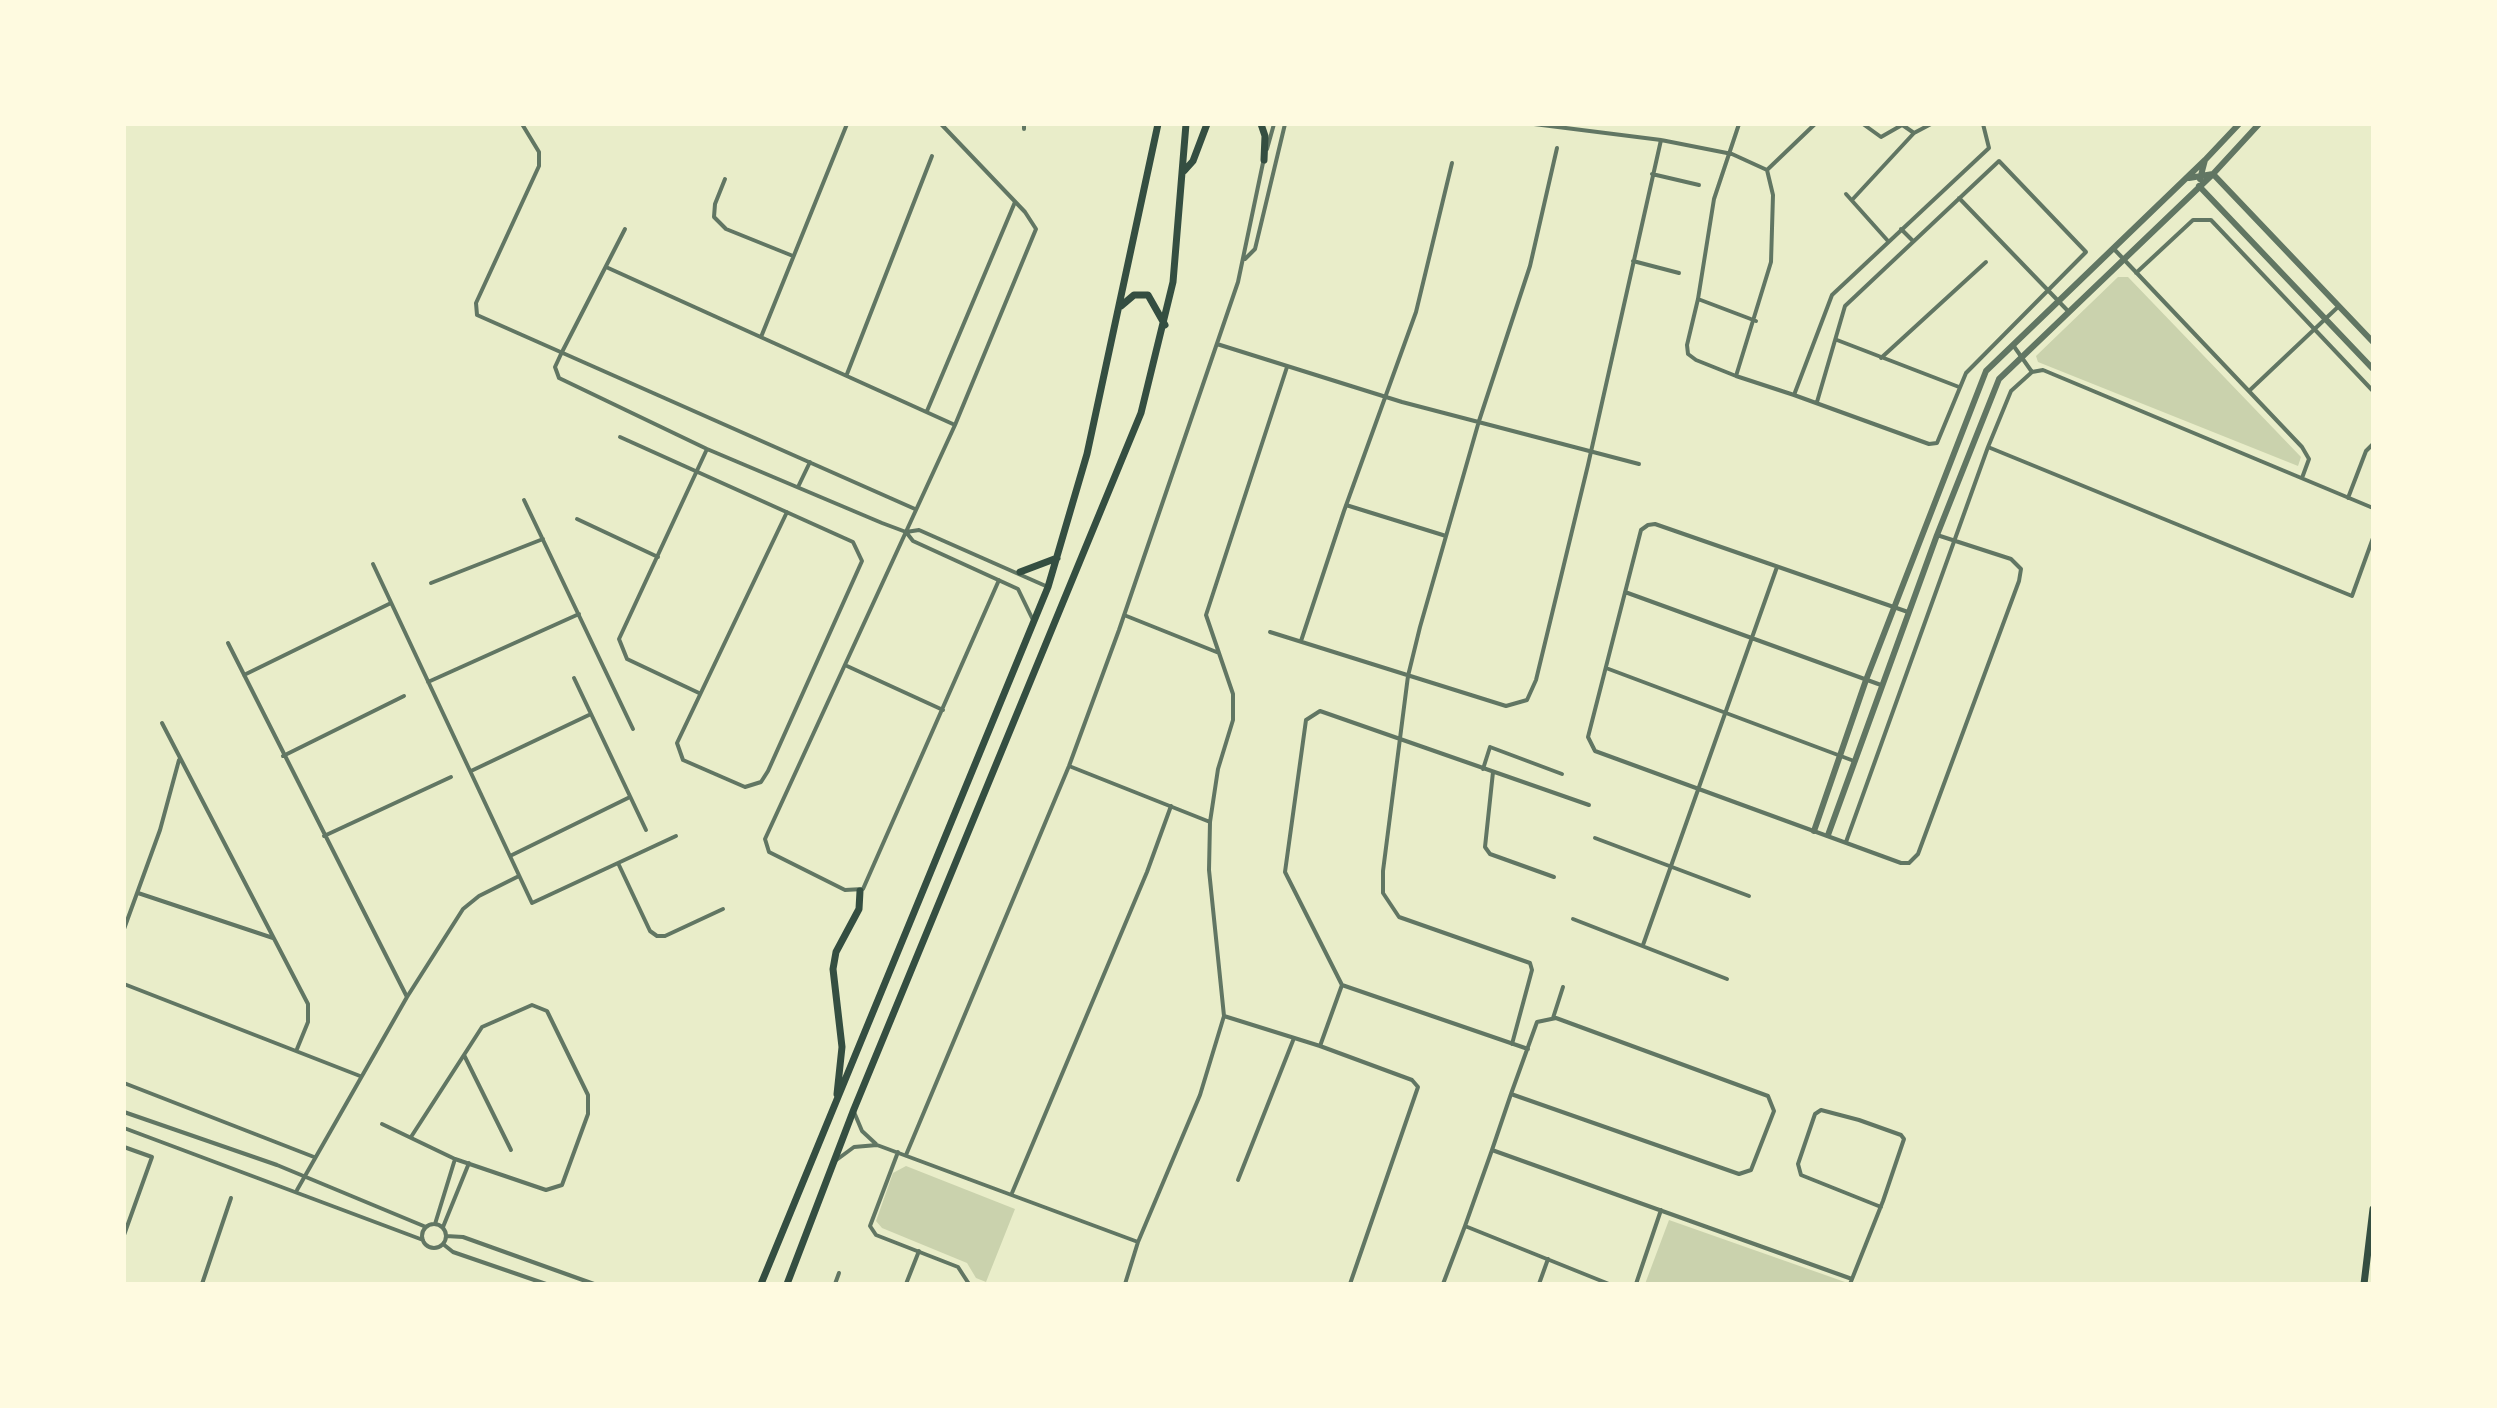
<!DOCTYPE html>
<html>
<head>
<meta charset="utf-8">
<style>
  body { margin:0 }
  #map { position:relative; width:2497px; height:1408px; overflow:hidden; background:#e9edc9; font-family:"Sofia Sans Condensed",sans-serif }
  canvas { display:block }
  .frame { position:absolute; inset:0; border:126px solid #fefae0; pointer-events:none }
</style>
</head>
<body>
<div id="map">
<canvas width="2497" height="1408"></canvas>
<div class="frame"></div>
</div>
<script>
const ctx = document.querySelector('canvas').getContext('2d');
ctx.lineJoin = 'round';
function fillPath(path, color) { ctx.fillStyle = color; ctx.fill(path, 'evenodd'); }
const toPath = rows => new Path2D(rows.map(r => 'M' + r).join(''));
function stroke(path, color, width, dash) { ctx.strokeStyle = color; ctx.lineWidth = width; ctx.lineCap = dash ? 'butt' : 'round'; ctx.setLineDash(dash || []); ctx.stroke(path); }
fillPath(toPath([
  [2118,277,2128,277,2301,457,2298,466,2038,362,2036,356],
  [906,1166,1015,1209,986,1282,976,1278,967,1263,882,1228,876,1221,893,1173],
  [1669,1220,1845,1282,1846,1282,1645,1284]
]), '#cad2ad');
stroke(toPath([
  [522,124,539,152,539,166,476,303,477,315,915,509],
  [941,124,1025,212,1036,229,955,425,765,839,769,852,845,890,863,889,999,580],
  [1024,124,1024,129],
  [1534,124,1661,140,1732,154,1767,170,1773,195,1771,262,1736,376,1794,395,1832,295,1989,148,1983,124],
  [1863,124,1881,137,1902,125],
  [1901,124,1914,133,1931,124],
  [1267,149,1274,124],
  [1767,170,1815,124],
  [1652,174,1699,185],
  [725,179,715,204,714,217,726,229,793,256],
  [1846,194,1888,241],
  [1959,198,2067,310],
  [1852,200,1914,133],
  [625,229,561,354,555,367,559,378,707,449,882,523,906,532,919,530,1048,587],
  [1901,229,1913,241],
  [2113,248,2302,447,2309,459,2302,478],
  [1245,259,1255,249,1285,124],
  [1633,261,1679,273],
  [606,267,955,425],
  [2136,273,2193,220,2211,220,2373,391],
  [1698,299,1756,321],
  [761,337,847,124],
  [1837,340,1959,387],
  [1217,344,1402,402,1639,464],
  [2013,345,2032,372],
  [1881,358,1986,262],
  [847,374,932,156],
  [1736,376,1696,360,1688,354,1687,345,1698,299,1714,199,1739,124],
  [2249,391,2339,306],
  [1794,395,1929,444,1937,443,1966,373,2086,252,1999,161,1845,306,1817,402],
  [927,411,1015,202],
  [620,437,853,542,862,561,768,771,761,782,745,787,683,760,677,743,787,512],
  [1988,447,2352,596,2373,538],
  [798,487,810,462],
  [2348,498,2366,451,2373,444],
  [524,500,633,729],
  [1346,505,1446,536],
  [577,519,658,557],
  [906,532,913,541,1018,589,1033,620],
  [373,564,532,903,676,836],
  [431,583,543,539],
  [1625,592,1881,685],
  [1908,612,1655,524,1648,525,1641,530,1588,737,1595,751,1901,863,1909,863,1918,854,2019,581,2021,569,2011,559,1937,535],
  [1124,615,1219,653],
  [1270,632,1506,706,1527,700,1536,680,1588,465,1661,140],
  [1301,641,1344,511,1416,312,1452,163],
  [228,643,407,997],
  [847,666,943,710],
  [1606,668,1854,761],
  [244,675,391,603],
  [574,678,646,830],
  [428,682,579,614],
  [699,693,627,659,619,639,707,449],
  [162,723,308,1004,308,1022,297,1049],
  [283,756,404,696],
  [1069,766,1210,822],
  [1483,769,1490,747,1562,774],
  [471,771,591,714],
  [1493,772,1485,847,1490,854,1554,877],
  [324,836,451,777],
  [1595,838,1749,896],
  [1846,842,1988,447,2011,391,2032,372,2043,370,2373,508],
  [510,856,630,797],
  [618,863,650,931,657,936,665,936,723,909],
  [138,893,273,938],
  [1573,919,1727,979],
  [124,929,160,830,179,760],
  [1643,945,1777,567],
  [124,984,360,1076],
  [1224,1016,1320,1046,1412,1080,1418,1087,1350,1284],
  [1553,1018,1563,987],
  [1512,1044,1532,970,1530,963,1399,917,1383,893,1383,871,1408,676,1420,627,1479,421,1530,266,1557,148],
  [1320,1046,1342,985],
  [1528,1049,1342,985,1285,872,1306,720,1320,711,1589,805],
  [464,1055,511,1150],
  [124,1083,314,1157],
  [124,1112,277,1165,426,1227],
  [854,1112,862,1131,876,1144],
  [382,1124,455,1159,546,1190,562,1185,588,1114,588,1095,547,1011,532,1005,482,1027,411,1137],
  [124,1128,423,1240],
  [124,1147,152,1157,124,1235],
  [1492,1150,1852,1279],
  [898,1152,870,1226,876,1235,958,1267,969,1284],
  [906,1155,1069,766,1119,630,1238,282,1264,158],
  [835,1161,854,1147,877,1145,1138,1242],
  [1238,1180,1294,1038],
  [297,1190,407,997,463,909,479,896,519,876],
  [1012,1193,1147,872,1171,806],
  [435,1224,455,1159],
  '422 1236a12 12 0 1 1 24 0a12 12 0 1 1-24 0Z',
  [1465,1226,1609,1284],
  [443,1227,469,1163],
  [446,1236,463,1237,594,1284],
  [443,1244,453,1252,546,1284],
  [202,1284,231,1198],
  [835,1284,839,1273],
  [906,1284,919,1251],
  [1125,1284,1138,1242,1200,1095,1224,1016,1209,870,1210,822,1218,769,1233,720,1233,694,1206,615,1287,367],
  [1443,1284,1465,1226,1492,1150,1511,1094,1537,1022,1556,1018,1768,1096,1774,1111,1751,1170,1739,1174,1511,1094],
  [1539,1284,1548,1259],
  [1636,1284,1661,1210],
  [1850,1284,1883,1201,1904,1139,1901,1135,1859,1120,1821,1110,1815,1114,1798,1164,1801,1175,1881,1207]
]), '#617663', 4);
stroke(toPath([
  [2189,178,2213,174,2373,342],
  [2200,179,2205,160,2239,124],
  [2199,186,2373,369],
  [1814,831,1866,680,1986,371,2205,160],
  [1828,835,1937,535,1999,379,2213,174,2259,124]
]), '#617663', 6);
stroke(toPath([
  [2364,1284,2373,1209]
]), '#344e41', 7);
stroke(toPath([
  [1261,124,1265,136,1264,160],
  [1184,171,1193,161,1207,124],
  [1121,306,1134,295,1148,295,1165,325],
  [1020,572,1057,558],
  [837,1094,842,1047,833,969,836,952,859,909,860,891],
  [761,1284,1048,587,1087,454,1158,124],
  [787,1284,854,1109,1141,413,1173,282,1186,124]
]), '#344e41', 7);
</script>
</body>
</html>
